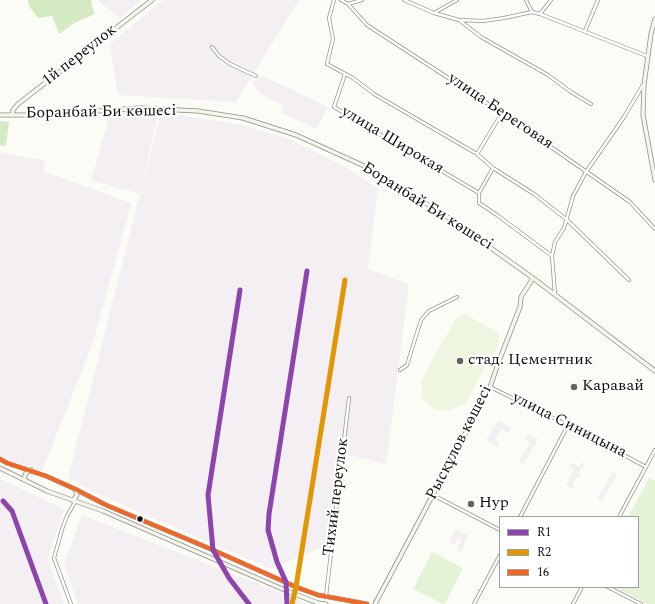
<!DOCTYPE html>
<html>
<head>
<meta charset="utf-8">
<style>
  body { margin:0 }
  #map { position:relative; width:655px; height:604px; overflow:hidden; background:#fcfcf6; font-family:Spectral,serif }
  canvas { display:block }
  .legend { position:absolute; left:499px; top:516px; width:140px; height:72px; box-sizing:border-box; background:#fff; border:1px solid #9f9f9f; margin:0; padding:5px 7px; list-style:none; font-size:12px; color:#101010 }
  .legend li { display:flex; align-items:center; gap:8px; height:20px }
  .legend b { width:20px; border:1px solid #9f9f9f }
</style>
</head>
<body>
<div id="map">
<canvas width="655" height="604"></canvas>
<ul class="legend">
<li><b style="height:5px;background:#8e44ad"></b>R1</li>
<li><b style="height:5px;background:#e09702"></b>R2</li>
<li><b style="height:5px;background:#f26522"></b>16</li>
</ul>
</div>
<script>
const ctx = document.querySelector('canvas').getContext('2d');
ctx.lineJoin = 'round';
function fillPath(path, color) { ctx.fillStyle = color; ctx.fill(path, 'evenodd'); }
const toPath = rows => new Path2D(rows.map(r => 'M' + r).join(''));
function stroke(path, color, width, dash) { ctx.strokeStyle = color; ctx.lineWidth = width; ctx.lineCap = dash ? 'butt' : 'round'; ctx.setLineDash(dash || []); ctx.stroke(path); }
function drawText(font, color, halo, rows, align = 'center') {
  ctx.font = font + ' Spectral,serif'; ctx.lineWidth = 4; ctx.setLineDash([]); ctx.textBaseline = 'middle'; ctx.strokeStyle = halo; ctx.fillStyle = color; for (const [text, x, y, turn = 0] of rows) {
    ctx.save(); ctx.translate(x, y); ctx.rotate((+turn || 0) * Math.PI / 180); ctx.textAlign = isNaN(turn) ? turn : align; if (halo) ctx.strokeText(text, 0, 0); ctx.fillText(text, 0, 0); ctx.restore();
  }
}
fillPath(toPath([
  [97,0,142,0,120,18],
  [163,0,299,0,236,102,118,95,110,44],
  [263,76,328,107,317,129,281,113,283,104,271,100,258,92,252,82],
  [111,111,158,114,140,194,91,180],
  [161,112,242,125,292,140,351,170,378,189,368,269,409,284,386,464,344,454,332,543,271,569,107,498,68,478],
  [0,153,45,160,43,171,131,203,93,343,42,471,8,460,0,455],
  [498,420,511,428,508,433,501,429,495,440,499,443,497,447,486,440],
  [528,434,538,439,524,464,519,462,530,442,525,439],
  [583,462,585,464,578,473,581,475,579,478,577,477,575,480,572,485,574,487,573,489,566,485,570,480,568,478,574,470,569,467,572,463,579,467],
  [612,472,617,475,602,501,598,498],
  [0,479,64,509,48,559,64,604,0,604],
  [82,515,309,604,78,604,64,564],
  [456,529,469,536,461,552,457,550,462,540,458,538,455,545,449,542]
]), '#f4eff2');
fillPath(toPath([
  [649,478,655,481,655,604,647,604,615,587,638,587,638,517,628,517],
  [432,552,463,568,445,604,443,604,413,589]
]), '#e4f3d6');
fillPath(toPath([
  [28,0,92,0,91,3,95,14,74,23,59,34,52,16,38,18,29,6],
  [0,121,9,122,6,146,0,145]
]), '#d4eac3');
fillPath(toPath([
  [465,314,498,333,500,342,465,403,450,411,434,409,423,399,421,381,456,318]
]), '#eef6df');
const street = toPath([
  [334,0,329,18,333,39,327,64,353,78,374,94,477,154,493,168,534,194,566,219,629,280],
  [341,0,348,4,367,25,502,113,630,202,655,229],
  [404,0,434,13,459,20,483,21,504,18,532,12],
  [526,0,532,12,540,14,647,56],
  [348,4,362,0],
  [434,13,457,0],
  [540,14,551,0],
  [459,20,481,37,548,75,571,92,591,104],
  [585,31,598,0],
  [212,47,219,56,230,64,256,76],
  [345,74,334,107,479,193],
  [477,154,502,113],
  [493,168,479,193,479,203,497,215,552,256],
  [555,294,552,256,555,242,564,228,573,196,586,172,624,117,643,85],
  [400,370,407,365,421,320,429,311,457,297],
  [490,387,574,428,646,467],
  [433,495,500,530],
  [520,517,568,425],
  [619,517,655,450],
  [608,587,641,604],
  [326,596,349,398],
  [71,604,54,558,63,526,67,516,75,502],
  [474,604,500,555],
  [573,604,582,587]
]);
const secondary = toPath([
  [655,19,651,34,644,85,643,115,655,180],
  [0,115,36,115,141,108,198,111,243,118,296,135,373,170,443,214,533,278,655,371],
  [12,115,13,110,18,104,152,0],
  [0,459,7,463,46,476,75,489,106,505,213,550,296,587,318,595,367,604],
  [0,468,47,491,103,511,287,591,318,603,326,604],
  [24,479,26,473,31,470],
  [73,501,77,495,75,489],
  [375,604,490,387,499,361,520,307,521,297,533,278]
]);
stroke(street, '#969694', 4);
stroke(secondary, '#8d8d8a', 5);
stroke(street, '#fffffe', 2.5);
stroke(secondary, '#f6f5eb', 3.5);
stroke(toPath([
  [0,459,7,463,46,476,75,489,106,505,213,550,296,587,318,595,367,604]
]), '#f26522', 4);
stroke(toPath([
  [240,290,208,495,213,550,229,578,249,604],
  [3,501,12,511,46,604],
  [287,604,286,582,277,562,268,530,269,514,307,271]
]), '#8e44ad', 5);
stroke(toPath([
  [292,604,296,587,345,280]
]), '#e09702', 5);
for (const [x, y, r, color] of [
  [460,361,4,"#636360"],
  [574,387,4,"#636360"],
  [471,504,4,"#636360"],
  [140,519,3.5,"#101010"]
]) { const dot = new Path2D(); dot.arc(x, y, r, 0, 2 * Math.PI); ctx.fillStyle = color; ctx.fill(dot); stroke(dot, '#fff', 1.5); }
drawText('16px', '#101010', '#fff', [
  ["1й переулок",80,56,-38],
  ["улица Береговая",500,112,34],
  ["Боранбай Би көшесі",101,113,-1],
  ["улица Широкая",392,141,31],
  ["Боранбай Би көшесі",427,207,32],
  ["улица Синицына",569,426,27],
  ["Рысқұлов көшесі",460,443,-63],
  ["Тихий переулок",337,497,-83]
]);
drawText('16px', '#101010', '#fff', [
  ["стад. Цементник",468,361],
  ["Каравай",582,387],
  ["Нур",479,504]
], 'left');
</script>
</body>
</html>
